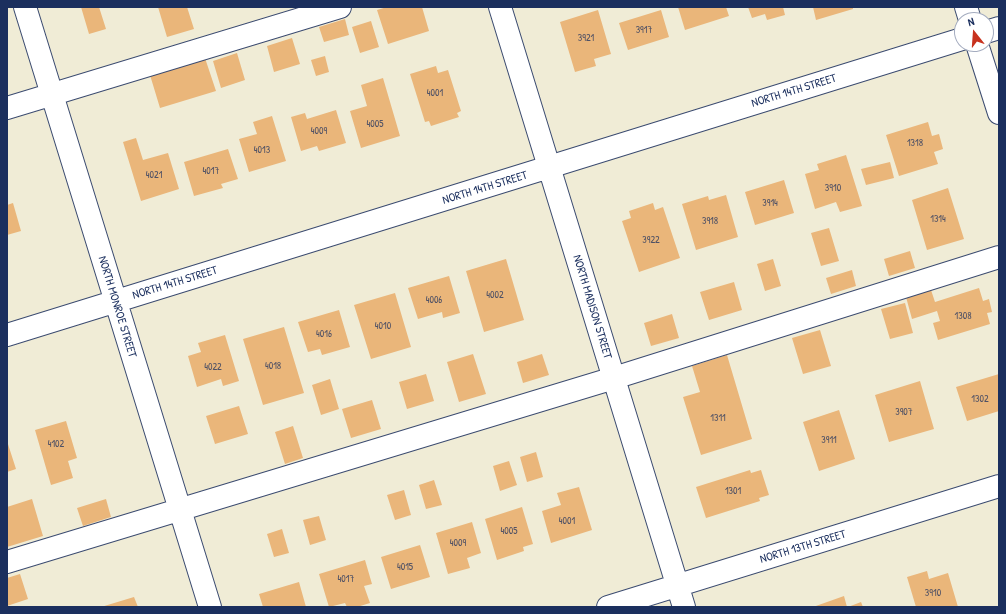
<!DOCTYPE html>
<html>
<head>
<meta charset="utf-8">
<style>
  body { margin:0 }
  #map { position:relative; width:1006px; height:614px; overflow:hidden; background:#f0ecd6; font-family:"Patrick Hand",sans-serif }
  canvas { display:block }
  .frame { position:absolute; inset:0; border:8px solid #1b2f5e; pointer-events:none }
  .north { position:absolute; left:954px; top:12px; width:40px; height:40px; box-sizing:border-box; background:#fff; border:1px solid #a4acbf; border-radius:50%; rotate:343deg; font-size:11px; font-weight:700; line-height:16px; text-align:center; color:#1b2f5e }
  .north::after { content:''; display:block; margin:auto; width:14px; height:18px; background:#c8321e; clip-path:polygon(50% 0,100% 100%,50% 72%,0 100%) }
</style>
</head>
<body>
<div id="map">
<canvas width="1006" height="614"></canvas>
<div class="frame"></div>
<div class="north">N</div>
</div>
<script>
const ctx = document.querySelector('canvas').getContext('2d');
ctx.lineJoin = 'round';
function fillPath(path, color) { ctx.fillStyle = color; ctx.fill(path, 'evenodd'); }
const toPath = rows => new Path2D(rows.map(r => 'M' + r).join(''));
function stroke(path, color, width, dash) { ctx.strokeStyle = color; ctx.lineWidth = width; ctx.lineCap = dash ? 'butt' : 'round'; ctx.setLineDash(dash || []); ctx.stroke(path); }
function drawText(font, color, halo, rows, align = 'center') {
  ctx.font = font + ' "Patrick Hand",sans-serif'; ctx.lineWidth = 3.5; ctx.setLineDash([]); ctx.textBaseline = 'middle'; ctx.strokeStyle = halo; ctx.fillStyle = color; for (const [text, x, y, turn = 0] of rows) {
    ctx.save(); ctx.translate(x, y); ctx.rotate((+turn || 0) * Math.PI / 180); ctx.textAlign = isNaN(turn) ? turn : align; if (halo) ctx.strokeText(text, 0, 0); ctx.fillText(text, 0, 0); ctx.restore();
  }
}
fillPath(toPath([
  [81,7,99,7,106,29,89,34],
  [158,7,187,7,194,29,167,37],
  [387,7,422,7,429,31,388,44,377,10],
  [678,7,726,7,729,16,685,30],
  [748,7,783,7,785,15,767,20,765,14,752,18],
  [813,7,853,7,853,9,816,20],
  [598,10,611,54,594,59,596,66,575,72,560,22],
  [661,10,669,37,628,50,619,23],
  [345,19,349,35,324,42,319,27],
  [371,21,379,47,360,53,352,27],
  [292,38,300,64,274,72,267,46],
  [237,53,245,80,221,88,213,61],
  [325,56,329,72,316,76,311,60],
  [205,58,216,91,160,108,150,75],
  [436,66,438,73,448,70,461,111,457,113,459,117,431,126,429,121,425,122,410,74],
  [383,78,400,136,361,148,350,111,367,106,361,85],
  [336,110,346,143,319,151,317,146,301,151,291,117,305,113,307,119],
  [272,116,286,161,249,172,239,139,257,134,253,122],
  [928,122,932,136,939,134,943,149,934,152,938,164,899,176,886,135],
  [136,138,143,160,168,153,179,189,141,201,123,142],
  [228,149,238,179,221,184,223,188,194,196,184,162],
  [846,155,862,206,840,212,836,202,815,209,805,174,819,170,817,164],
  [890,162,894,178,866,185,861,169],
  [784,180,794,213,755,225,745,192],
  [948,188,964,239,927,250,912,200],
  [726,195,738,237,696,250,682,204,708,196,709,200],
  [13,203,21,231,7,235,7,205],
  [653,203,655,210,663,207,680,258,639,272,622,221,631,218,629,211],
  [829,228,839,261,821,266,811,233],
  [910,251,915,268,889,276,884,259],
  [506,259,524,320,484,332,466,271],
  [773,259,781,286,765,291,757,264],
  [852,270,856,286,831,294,826,278],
  [449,276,460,313,443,318,442,312,418,319,408,288],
  [734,282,742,310,709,320,700,292],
  [979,288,983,301,989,299,992,312,987,313,990,324,938,340,933,323,940,321,937,311,912,319,906,297,931,290,935,302],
  [395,293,411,347,371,359,354,305],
  [905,303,913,333,890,339,881,309],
  [339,310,350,347,322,355,320,349,308,352,298,322],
  [672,314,679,338,651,346,644,323],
  [284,327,304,393,263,405,243,339],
  [820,330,831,366,803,374,792,338],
  [225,335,239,381,223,386,221,379,197,387,188,356,201,352,198,343],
  [473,354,486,394,459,402,447,362],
  [542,354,549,375,523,383,517,362],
  [727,355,752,439,701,455,683,397,700,392,692,366],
  [426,374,434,401,407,409,399,382],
  [999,374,999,411,967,421,956,387],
  [330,379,339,409,321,415,312,385],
  [920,381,934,429,889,442,875,395],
  [372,400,381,429,351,438,342,409],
  [239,406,248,434,215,444,206,416],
  [839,410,855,459,819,471,803,422],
  [66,421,77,458,68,461,73,478,51,485,35,430],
  [293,426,303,458,285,464,275,432],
  [7,441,16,469,7,472],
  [536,452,543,477,527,482,520,457],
  [509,461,517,485,500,491,493,466],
  [750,470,751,473,761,470,769,495,759,498,760,501,706,518,696,487],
  [434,480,442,505,426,509,419,485],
  [579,487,592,530,551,543,542,511,561,505,557,493],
  [404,490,411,515,395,520,387,495],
  [32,499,43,536,7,547,7,507],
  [106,499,111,517,83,526,77,508],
  [522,507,533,544,523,547,524,551,497,560,485,519],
  [319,516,326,540,310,545,303,520],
  [472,522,481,553,467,558,470,568,448,574,436,533],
  [282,529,289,553,274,557,267,534],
  [420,545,430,577,391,589,381,557],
  [365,560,372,584,364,586,370,603,357,607,347,607,345,603,329,607,319,574],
  [927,571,929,579,948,573,958,607,916,607,907,577],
  [20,574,28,599,7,606,7,578],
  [299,582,306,607,263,607,259,594],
  [844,596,847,607,813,607],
  [134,597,138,607,101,607],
  [861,602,863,607,848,607]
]), '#eab67a');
const minor = toPath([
  [25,7,210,607],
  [500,7,684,607],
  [966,7,970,20],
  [986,32,999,28],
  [977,44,999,113],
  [7,108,340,7],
  [7,335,962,39],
  [7,562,614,378,999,257],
  [608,607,999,486]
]);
stroke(minor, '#3b4b70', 24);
stroke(minor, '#fff', 22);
drawText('10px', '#4f5165', null, [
  ["3917",644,30],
  ["3921",586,38],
  ["4001",435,93],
  ["4005",375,124],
  ["4009",319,131],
  ["1318",915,143],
  ["4013",262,150],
  ["4017",211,171],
  ["4021",154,175],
  ["3910",833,188],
  ["3914",770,203],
  ["1314",938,219],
  ["3918",710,221],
  ["3922",651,240],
  ["4002",495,295],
  ["4006",434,300],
  ["1308",963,316],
  ["4010",383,326],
  ["4016",324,334],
  ["4018",273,366],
  ["4022",213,367],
  ["1302",980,399],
  ["3907",904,412],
  ["1311",718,418],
  ["3911",829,440],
  ["4102",56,444],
  ["1301",733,491],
  ["4001",567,521],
  ["4005",509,531],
  ["4009",458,543],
  ["4015",405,567],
  ["4017",346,579],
  ["3910",933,593]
]);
drawText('12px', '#1b2f5e', '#fff', [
  ["NORTH 14TH STREET",794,91,-17],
  ["NORTH 14TH STREET",485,188,-17],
  ["NORTH 14TH STREET",175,283,-17],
  ["NORTH MONROE STREET",117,307,73],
  ["NORTH MADISON STREET",592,307,73],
  ["NORTH 13TH STREET",803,547,-17]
]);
</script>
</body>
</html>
